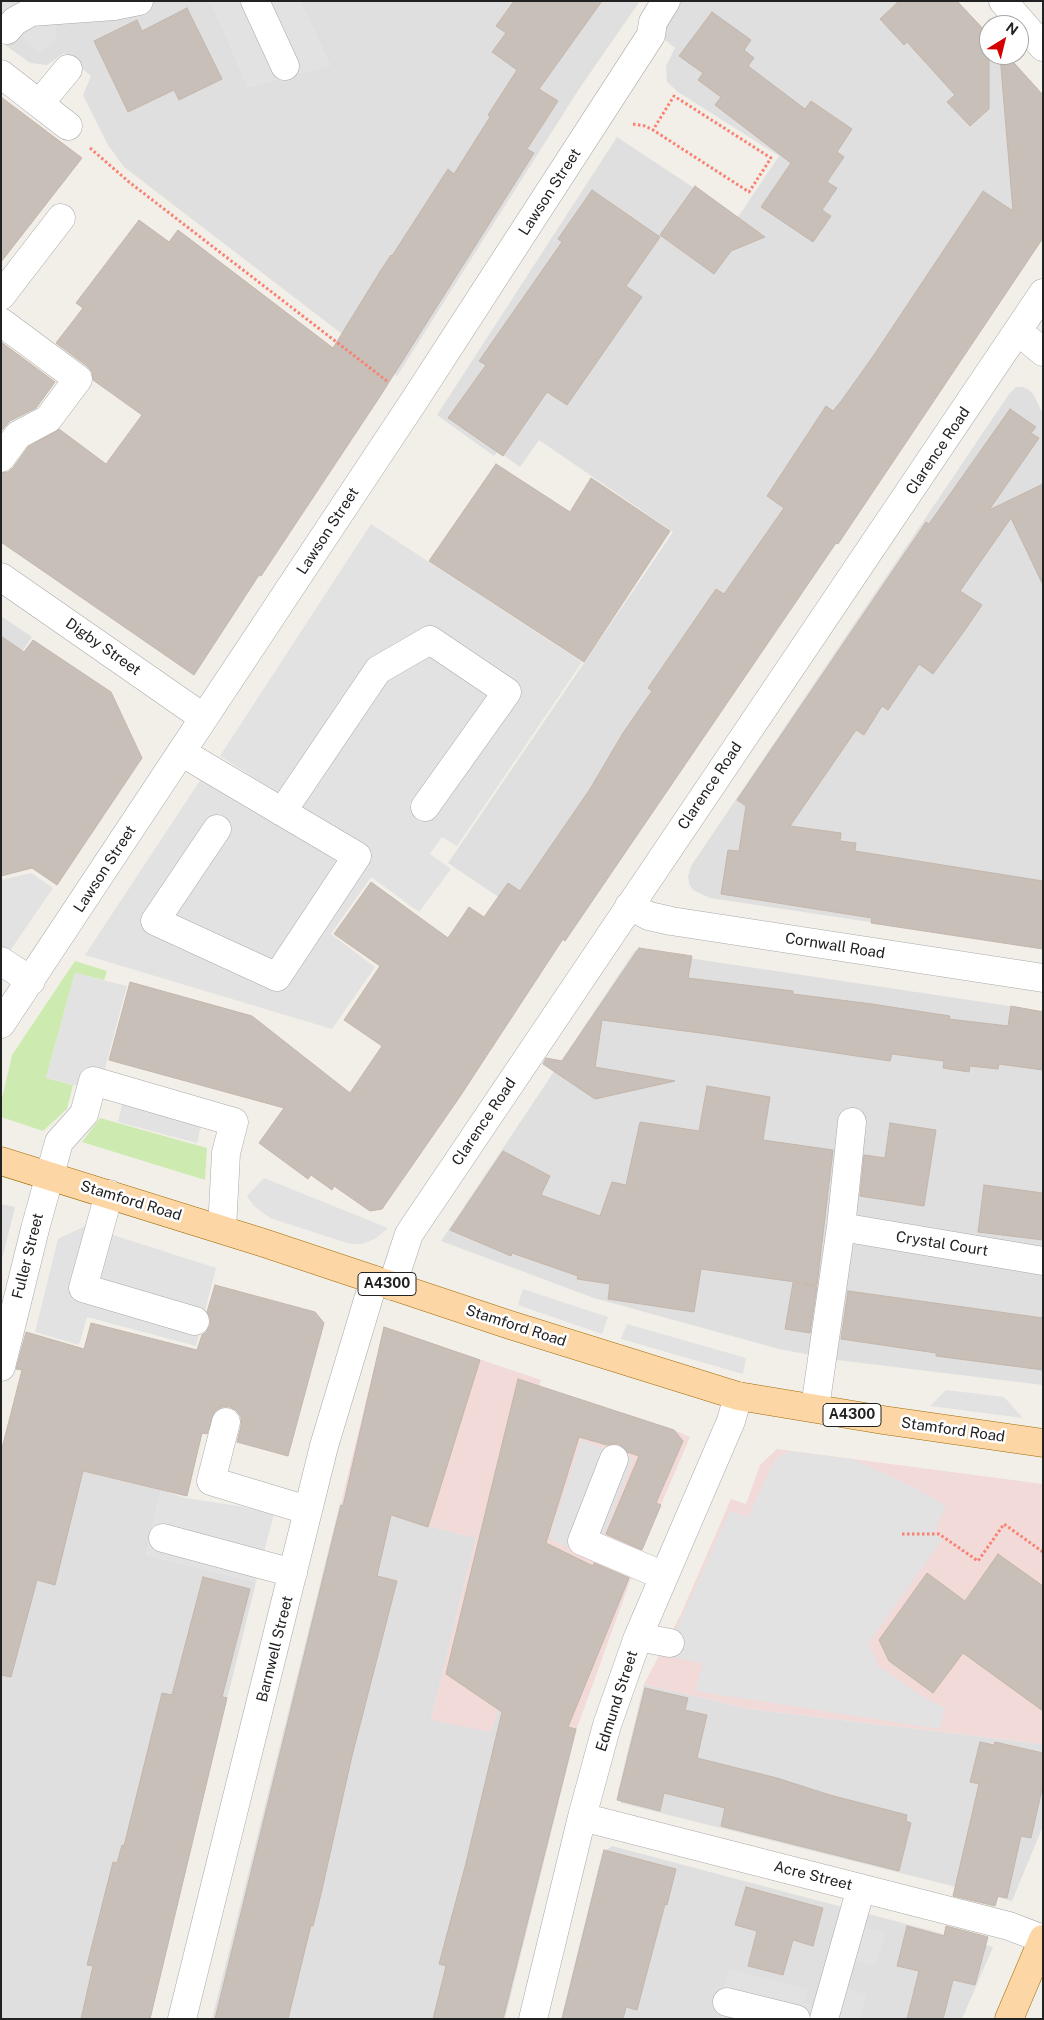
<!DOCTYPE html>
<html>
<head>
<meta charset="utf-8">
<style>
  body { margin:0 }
  #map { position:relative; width:1044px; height:2020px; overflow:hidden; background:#f2efe9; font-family:"Public Sans",sans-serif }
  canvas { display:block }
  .frame { position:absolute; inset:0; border:2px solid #222; pointer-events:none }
  .north { position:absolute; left:979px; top:15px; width:50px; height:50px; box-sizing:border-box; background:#fff; border:1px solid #a7a7a7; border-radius:50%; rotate:36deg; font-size:14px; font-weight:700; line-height:20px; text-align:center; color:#222 }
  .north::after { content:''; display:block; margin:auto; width:18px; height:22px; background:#d40000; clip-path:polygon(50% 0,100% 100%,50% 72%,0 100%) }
</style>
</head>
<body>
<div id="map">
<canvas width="1044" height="2020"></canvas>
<div class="frame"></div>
<div class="north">N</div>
</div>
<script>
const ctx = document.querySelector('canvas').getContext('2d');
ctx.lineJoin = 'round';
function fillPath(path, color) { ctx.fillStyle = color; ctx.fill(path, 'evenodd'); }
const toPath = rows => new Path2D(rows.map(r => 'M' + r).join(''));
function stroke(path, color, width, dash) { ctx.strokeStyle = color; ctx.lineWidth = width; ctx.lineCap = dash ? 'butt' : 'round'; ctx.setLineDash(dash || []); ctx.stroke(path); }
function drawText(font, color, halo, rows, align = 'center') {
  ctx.font = font + ' "Public Sans",sans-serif'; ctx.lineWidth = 5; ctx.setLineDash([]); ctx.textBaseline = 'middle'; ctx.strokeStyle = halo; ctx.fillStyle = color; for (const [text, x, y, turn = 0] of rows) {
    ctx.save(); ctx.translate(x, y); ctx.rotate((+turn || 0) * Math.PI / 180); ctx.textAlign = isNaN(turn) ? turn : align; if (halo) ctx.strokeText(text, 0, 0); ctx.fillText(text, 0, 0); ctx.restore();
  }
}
fillPath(toPath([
  [1,1,211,1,248,87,330,65,300,1,640,1,579,89,397,376,124,167,108,145,83,95,91,76,64,53,47,65,30,63,1,42],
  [679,1,956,1,989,55,1006,55,1043,233,564,941,448,863,673,532,539,440,520,467,498,451,494,456,437,415,617,137,738,217,779,156,678,92,667,82,666,66,675,48,665,40,664,27],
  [1016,387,1023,387,1029,390,1033,394,1043,414,1043,948,710,898,693,890,689,884,688,876,691,866,1009,394],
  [1,616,32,637,1,682],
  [635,950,1043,1011,1043,1385,837,1360,779,1349,594,1298,441,1241],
  [1,1204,15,1207,1,1263],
  [1,1452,161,1490,146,1555,256,1582,148,2019,1,2019],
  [340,1503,476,1538,431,1720,499,1707,577,1728,505,2019,212,2019],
  [644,1684,750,1709,1043,1744,1043,1826,1012,1901,621,1803,618,1791],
  [612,1846,993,1947,962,2019,561,2019,602,1853]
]), '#e0dfdf');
fillPath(toPath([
  [384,1327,541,1380,539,1386,674,1430,690,1437,641,1551,577,1728,499,1707,491,1732,431,1720,476,1538,341,1503],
  [777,1449,1043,1484,1043,1744,750,1709,644,1684,681,1614,731,1499,746,1504,760,1465]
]), '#f2dad9');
fillPath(toPath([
  [75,961,107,971,104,980,75,973,46,1078,73,1085,67,1109,43,1131,1,1117,1,1103,12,1055],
  [100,1118,207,1148,205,1180,82,1142]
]), '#cdebb0');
fillPath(toPath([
  [1,1,82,1,91,18,56,25,57,40,38,53,1,17],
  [211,1,300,1,330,65,248,87],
  [371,524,582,662,457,846,442,837,430,854,451,869,419,912,371,877,331,934,375,967,332,1029,85,955,201,779,291,833,306,811,220,756],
  [31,873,53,888,1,964,1,880],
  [75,973,127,986,104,1072,206,1101,197,1143,118,1122,124,1097,46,1078],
  [264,1178,388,1228,375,1239,362,1244,350,1244,270,1218,254,1206,247,1196],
  [85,1226,216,1268,196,1346,87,1317,79,1345,35,1332,58,1239],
  [523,1289,608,1317,602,1334,518,1305],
  [627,1324,746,1358,743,1374,621,1339],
  [946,1390,1004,1397,1023,1418,930,1406],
  [581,1440,633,1459,602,1540,587,1556,549,1539],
  [789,1451,852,1459,916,1488,946,1506,934,1534,943,1539,869,1642,878,1666,928,1700,945,1708,940,1729,695,1691,703,1663,664,1656,730,1511,748,1517,775,1459],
  [161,1490,186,1498,239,1506,274,1514,256,1582,146,1555],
  [837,1920,886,1933,875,1966,853,1960,845,1988,867,1995,860,2019,716,2019,728,1969,808,1989,804,2002,814,2005]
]), '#e2e2e2');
const building = toPath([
  [514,1,602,1,539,89,558,101,527,149,534,153,379,398,261,576,259,575,194,675,1,542,1,473,8,472,13,468,28,447,59,429,106,464,142,415,93,380,92,372,87,366,56,343,83,308,76,303,139,220,169,242,178,230,333,348,381,270,391,255,392,256,448,169,454,174,490,117,488,115,517,70,492,52,506,33,496,26,514,1],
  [899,1,957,1,989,35,989,109,970,126,947,102,955,95,907,42,904,45,880,19,899,1],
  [187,8,222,79,179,100,174,90,128,112,94,41,137,20,142,31,187,8],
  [712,12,751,40,744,50,754,58,748,66,805,109,811,101,852,129,837,152,844,157,827,182,837,188,822,210,831,216,813,242,761,207,791,163,715,105,721,97,698,80,703,73,679,56,712,12],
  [1000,55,1007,55,1043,95,1043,238,838,544,836,543,565,941,563,939,459,1098,382,1209,370,1211,334,1186,332,1190,311,1175,308,1179,259,1143,284,1108,109,1060,130,982,252,1016,350,1093,382,1046,344,1020,380,966,334,934,371,882,448,938,469,907,484,917,508,883,520,891,590,789,623,733,652,691,648,688,716,589,724,594,784,508,767,496,826,406,833,411,842,400,874,355,983,191,1013,211,1000,55],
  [1,97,82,158,1,262,1,97],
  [695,186,765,237,731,251,714,274,660,235,695,186],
  [592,190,660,237,626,286,642,297,567,405,547,392,503,456,448,418,486,365,479,361,562,242,558,239,592,190],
  [1,342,55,382,36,408,10,421,1,431,1,342],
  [1010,409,1036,427,1031,433,1039,438,989,510,1043,484,1043,585,1011,518,960,591,982,605,965,630,933,674,919,664,888,710,882,706,864,735,856,730,790,826,841,833,840,841,856,843,855,851,1043,881,1043,949,871,923,872,918,721,894,728,850,739,851,746,806,737,800,926,522,929,524,1010,409],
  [496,464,570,512,591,478,670,531,584,662,429,561,496,464],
  [1,636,24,652,33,640,111,692,142,758,57,885,32,868,1,876,1,636],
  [639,948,692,956,688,978,793,991,793,994,872,1004,950,1016,949,1019,1008,1026,1011,1006,1043,1012,1043,1070,999,1064,998,1069,970,1066,969,1072,943,1068,944,1061,892,1054,890,1061,715,1035,602,1020,595,1067,675,1081,595,1099,543,1064,546,1058,562,1061,639,948],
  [707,1086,770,1097,763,1140,833,1150,817,1285,701,1269,694,1312,608,1299,610,1284,577,1279,578,1276,512,1253,511,1256,450,1230,503,1151,550,1176,541,1195,600,1216,612,1182,626,1185,640,1122,699,1131,707,1086],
  [890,1123,936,1130,924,1206,860,1196,864,1155,885,1158,890,1123],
  [984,1185,1043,1193,1043,1240,978,1232,984,1185],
  [793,1283,817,1286,810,1333,785,1329,793,1283],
  [215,1285,315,1312,324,1323,288,1456,237,1442,241,1426,241,1417,237,1411,230,1407,222,1407,215,1411,207,1434,202,1433,187,1496,83,1471,55,1585,37,1580,11,1677,1,1675,1,1452,22,1370,16,1369,26,1332,84,1349,91,1323,197,1350,202,1335,206,1332,210,1325,210,1318,207,1312,215,1285],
  [848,1291,1043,1318,1043,1370,936,1356,936,1353,841,1339,848,1291],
  [384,1327,480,1360,428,1527,391,1515,377,1576,397,1581,352,1756,321,1894,313,1926,311,1925,288,2019,215,2019,335,1529,341,1505,343,1506,384,1327],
  [518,1379,674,1430,683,1441,656,1503,661,1505,642,1550,606,1534,639,1456,627,1452,619,1444,612,1444,607,1445,579,1437,546,1543,593,1566,594,1563,629,1578,568,1727,576,1729,503,2019,433,2019,446,1966,439,1964,465,1867,502,1712,446,1674,518,1379],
  [998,1554,1043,1586,1043,1711,963,1653,933,1693,889,1661,879,1640,927,1573,965,1601,998,1554],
  [203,1577,250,1589,222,1697,227,1698,150,2019,81,2019,93,1966,87,1965,113,1862,117,1863,122,1845,124,1846,162,1693,172,1695,203,1577],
  [645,1688,688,1698,685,1710,707,1715,697,1758,777,1778,830,1795,907,1815,906,1821,911,1823,899,1871,721,1826,725,1808,664,1793,660,1811,617,1800,645,1688],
  [980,1742,994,1745,995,1742,1043,1753,1043,1785,1031,1838,1021,1836,1007,1898,998,1896,995,1906,953,1896,979,1784,970,1782,980,1742],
  [604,1850,676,1869,667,1905,665,1904,637,2010,626,2007,623,2019,562,2019,604,1850],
  [746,1887,823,1908,813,1946,793,1940,783,1975,748,1966,757,1931,735,1925,746,1887],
  [907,1926,944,1936,946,1926,988,1937,975,1985,953,1980,943,2019,907,2019,919,1971,897,1966,907,1926]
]);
fillPath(building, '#c7bfb8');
stroke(building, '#c4b6ab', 1);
const minor = toPath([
  [255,1,285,66],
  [1003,1,1043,47],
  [7,30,15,21,31,12,114,6,139,1],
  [1,74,68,126],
  [40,103,68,69],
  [1,296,61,218],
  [1,322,78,379,48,419,18,435,1,458],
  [1018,331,1043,352],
  [1,577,204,718],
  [181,752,357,856,277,977,155,921,217,829],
  [282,812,378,670,430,640,507,692,425,807],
  [629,906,649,916,671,921,1043,978],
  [1,961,31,981],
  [1,1024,414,401,651,35,653,22,666,1],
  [109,1194,83,1288,195,1321],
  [841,1227,1043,1261],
  [392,1286,409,1234,1043,293],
  [1,1367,35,1229,59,1142,84,1114,93,1081,234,1122,226,1153,222,1229],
  [815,1408,841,1227,852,1122],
  [226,1422,211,1481,307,1510],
  [614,1459,582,1541,664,1576],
  [163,1538,293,1573],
  [638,1637,670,1643],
  [582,1817,1009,1926,1043,1939],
  [727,2002,796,2019],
  [182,2019,324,1446,374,1280],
  [533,2019,582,1817,607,1725,638,1637,731,1421,738,1396],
  [824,2019,861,1888]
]);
const major = toPath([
  [1,1161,264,1243,510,1325,738,1396,883,1420,1043,1443],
  [1009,2019,1043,1939]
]);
stroke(minor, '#a9a9a9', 29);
stroke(major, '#a06b00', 29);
stroke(toPath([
  [633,124,645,126,653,130,749,192,771,158,674,96,653,130],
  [90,148,129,182,387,381],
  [902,1534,939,1534,978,1561,1004,1524,1043,1552]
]), '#fa8072', 3, [2.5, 2.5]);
stroke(minor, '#fff', 28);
stroke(major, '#fcd6a4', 28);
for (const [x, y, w] of [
  [387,1284,58],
  [852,1415,58]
]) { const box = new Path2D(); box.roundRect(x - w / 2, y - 11.5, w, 23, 4); ctx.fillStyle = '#fff'; ctx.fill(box); stroke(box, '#222', 1); }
drawText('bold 14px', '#222', null, [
  ["A4300",387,1284],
  ["A4300",852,1415]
]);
drawText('15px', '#222', '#fff', [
  ["Lawson Street",550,192,-57],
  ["Clarence Road",938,451,-56],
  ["Lawson Street",328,531,-57],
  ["Digby Street",103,647,35],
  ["Clarence Road",710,786,-56],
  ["Lawson Street",105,869,-57],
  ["Cornwall Road",835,946,9],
  ["Clarence Road",484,1122,-56],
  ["Stamford Road",131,1201,17],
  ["Crystal Court",942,1244,9],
  ["Fuller Street",28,1256,-76],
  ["Stamford Road",516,1326,18],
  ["Stamford Road",953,1430,8],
  ["Barnwell Street",275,1649,-76],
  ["Edmund Street",617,1701,-72],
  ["Acre Street",813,1876,14]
]);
</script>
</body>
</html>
